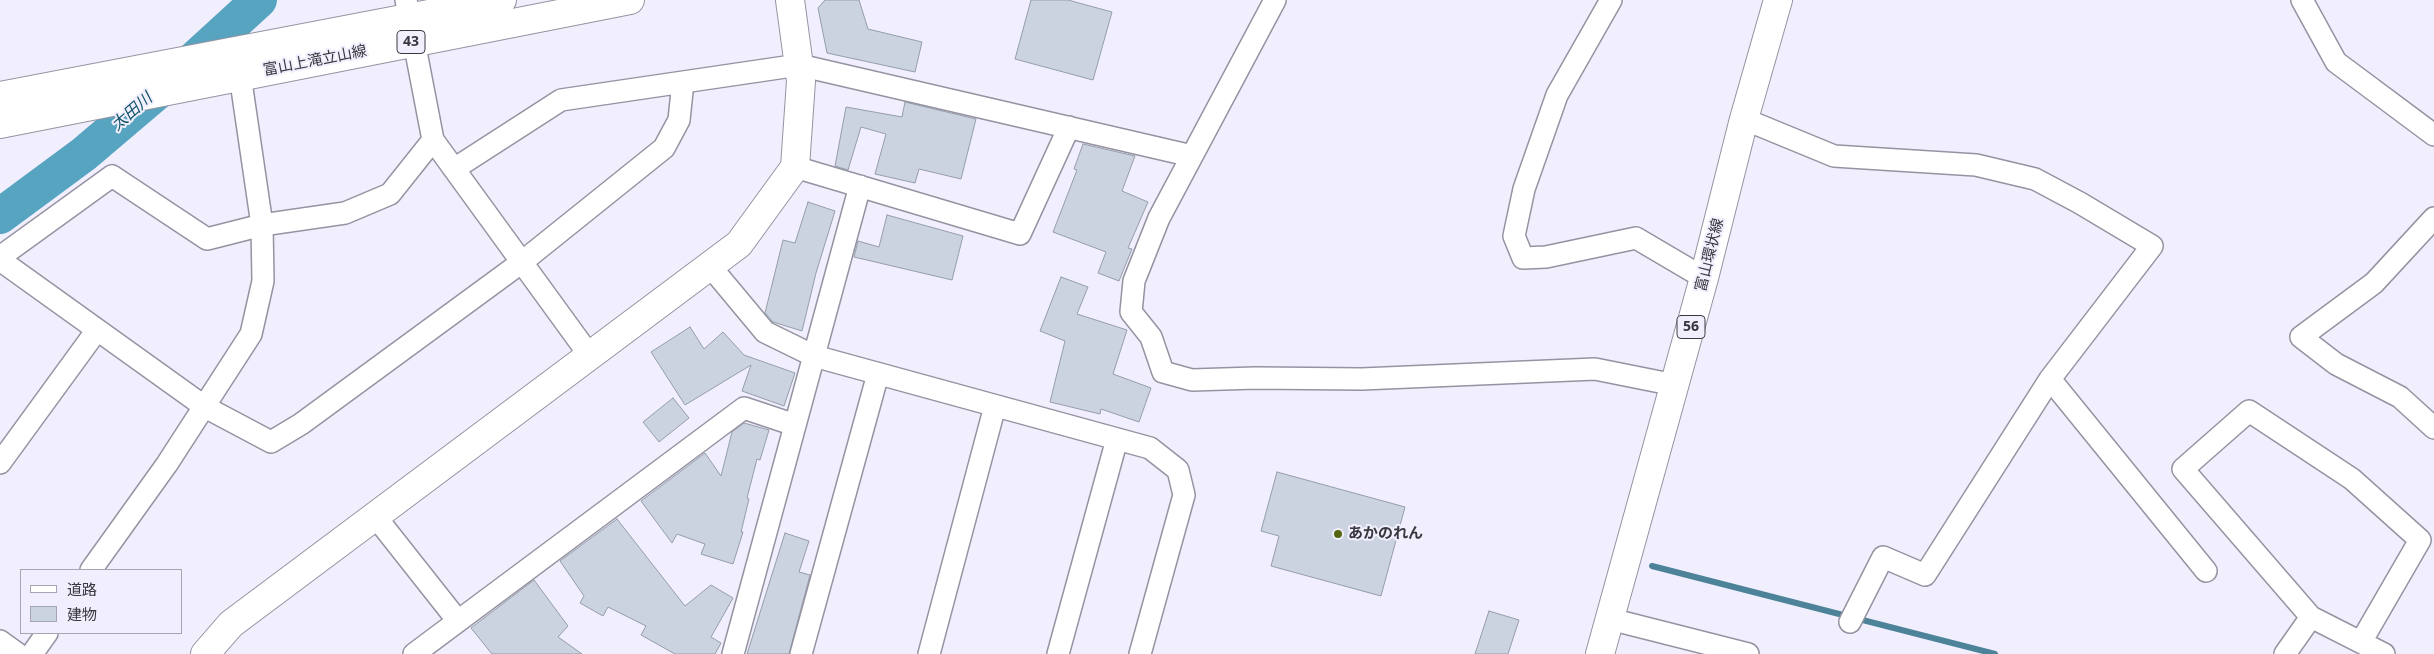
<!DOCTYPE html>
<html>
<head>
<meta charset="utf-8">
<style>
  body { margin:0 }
  #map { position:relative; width:2434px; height:654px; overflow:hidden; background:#f1effe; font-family:"Noto Sans","Noto Sans JP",sans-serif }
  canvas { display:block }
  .legend { position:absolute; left:20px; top:569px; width:162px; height:65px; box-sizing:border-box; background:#f1effe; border:1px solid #a7a5b1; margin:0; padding:6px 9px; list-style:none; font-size:15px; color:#38373d }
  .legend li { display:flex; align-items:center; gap:10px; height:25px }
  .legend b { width:25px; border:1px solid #a7a5b1 }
</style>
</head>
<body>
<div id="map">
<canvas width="2434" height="654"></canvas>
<ul class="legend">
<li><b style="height:6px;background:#fff"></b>道路</li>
<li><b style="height:14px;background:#cbd3e0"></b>建物</li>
</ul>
</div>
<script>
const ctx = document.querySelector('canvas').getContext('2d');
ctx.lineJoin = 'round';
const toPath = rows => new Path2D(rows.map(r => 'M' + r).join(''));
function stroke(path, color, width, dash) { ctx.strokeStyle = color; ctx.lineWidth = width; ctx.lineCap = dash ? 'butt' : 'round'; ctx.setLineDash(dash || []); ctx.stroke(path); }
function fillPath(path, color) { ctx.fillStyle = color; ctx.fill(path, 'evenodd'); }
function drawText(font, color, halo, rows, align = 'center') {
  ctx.font = font + ' "Noto Sans","Noto Sans JP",sans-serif'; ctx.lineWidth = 4; ctx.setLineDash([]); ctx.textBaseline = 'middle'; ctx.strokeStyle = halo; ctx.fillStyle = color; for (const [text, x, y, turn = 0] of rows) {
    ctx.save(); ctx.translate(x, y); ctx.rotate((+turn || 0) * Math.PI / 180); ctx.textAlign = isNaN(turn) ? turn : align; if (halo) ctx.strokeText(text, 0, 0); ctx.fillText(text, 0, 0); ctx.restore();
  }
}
stroke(toPath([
  [1652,566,1995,654]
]), '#4d8399', 6);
stroke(toPath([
  [0,216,84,154,177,75,259,0]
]), '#56a4c0', 36);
const building = toPath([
  [825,0,859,0,868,29,922,42,915,72,827,53,818,8,825,0],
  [1031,0,1068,0,1112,12,1093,80,1015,59,1031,0],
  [905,102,976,119,961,179,919,169,915,183,875,174,886,134,861,127,848,170,835,166,846,107,902,117,905,102],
  [1083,144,1135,156,1122,191,1148,202,1128,248,1132,249,1119,281,1098,273,1106,252,1053,232,1077,170,1074,169,1083,144],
  [808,202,835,211,816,273,802,331,773,322,765,313,783,240,795,243,808,202],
  [887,215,963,236,952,280,854,257,858,241,879,247,887,215],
  [1061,277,1088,287,1077,314,1127,330,1113,374,1151,388,1139,422,1101,409,1100,414,1050,402,1065,341,1040,331,1061,277],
  [690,327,704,349,723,332,744,355,795,373,784,406,742,391,751,365,685,405,651,352,690,327],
  [673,398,689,418,659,442,643,422,673,398],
  [744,423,769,430,760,460,757,459,747,498,749,499,741,532,743,532,733,564,701,554,705,544,677,534,672,543,641,501,705,453,721,476,732,432,744,423],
  [1277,472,1405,507,1381,596,1271,566,1279,536,1261,531,1277,472],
  [617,519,685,606,711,585,733,598,711,637,721,643,715,654,675,654,641,635,646,626,608,607,603,616,580,603,584,596,560,561,617,519],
  [785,533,809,541,799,572,810,575,789,654,747,654,785,533],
  [534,580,568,626,558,637,582,654,492,654,471,628,534,580],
  [1489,611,1519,620,1508,654,1475,654,1489,611]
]);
fillPath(building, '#cbd3e0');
stroke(building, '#949da8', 1);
const street = toPath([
  [1275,0,1159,218,1134,281,1131,312,1151,337,1163,372,1192,380,1255,378,1362,379,1595,369,1675,385],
  [1611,0,1557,95,1524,189,1514,236,1523,258,1546,257,1636,238,1704,278],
  [2302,0,2336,62,2434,135],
  [1744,119,1834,156,1976,165,2035,179,2080,203,2152,246,2050,379,1925,575,1883,557,1850,622],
  [433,140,590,356],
  [795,167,1020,234,1069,127],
  [454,169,561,100,799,65,1192,156],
  [2434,218,2374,283,2301,337,2336,364,2400,397,2434,428],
  [0,257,112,176,207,239,262,225,345,213,390,194,433,140,406,0],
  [0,260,205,407,271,442,301,424,522,262,664,148,679,120,683,82],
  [710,266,765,332,814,356,1150,448,1178,470,1184,495,1140,654],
  [2050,379,2206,571],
  [0,463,97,330],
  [375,516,458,621],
  [91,570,167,464,251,334,263,281,262,225,240,75],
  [1610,619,1748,654],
  [0,641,18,654],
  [2361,642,2420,540,2352,479,2249,411,2183,469,2311,617,2384,654],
  [32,654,47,633],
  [414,654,744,408,795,425],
  [733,654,860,186],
  [801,654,878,374],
  [929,654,995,406],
  [1058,654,1117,439],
  [2285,654,2311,617]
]);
const secondary = toPath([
  [205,654,231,624,739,244,795,167,801,81,790,0]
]);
const primary = toPath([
  [0,96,502,0],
  [0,124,630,0],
  [1600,654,1704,278,1744,119,1778,0]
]);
stroke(street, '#9593a1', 24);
stroke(secondary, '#9593a1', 30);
stroke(primary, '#9593a1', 30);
stroke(street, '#fff', 21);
stroke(secondary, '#fff', 28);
stroke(primary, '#fff', 28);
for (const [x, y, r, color] of [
  [1338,534,5,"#55650d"]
]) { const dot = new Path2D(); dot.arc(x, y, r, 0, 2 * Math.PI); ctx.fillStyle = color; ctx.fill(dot); stroke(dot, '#f1effe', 2); }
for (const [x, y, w] of [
  [411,42,28],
  [1691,327,28]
]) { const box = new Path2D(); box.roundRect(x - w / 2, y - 11.5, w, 23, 4); ctx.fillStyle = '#f1effe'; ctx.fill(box); stroke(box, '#38373d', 1); }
drawText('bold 14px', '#38373d', null, [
  ["43",411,42],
  ["56",1691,327]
]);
drawText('15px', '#38373d', '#f1effe', [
  ["富山上滝立山線",315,61,-11],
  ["富山環状線",1710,255,-76]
]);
drawText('bold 15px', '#38373d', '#f1effe', [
  ["あかのれん",1348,534]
], 'left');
drawText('italic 16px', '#0e5165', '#f1effe', [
  ["太田川",132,112,-41]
]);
</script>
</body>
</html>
